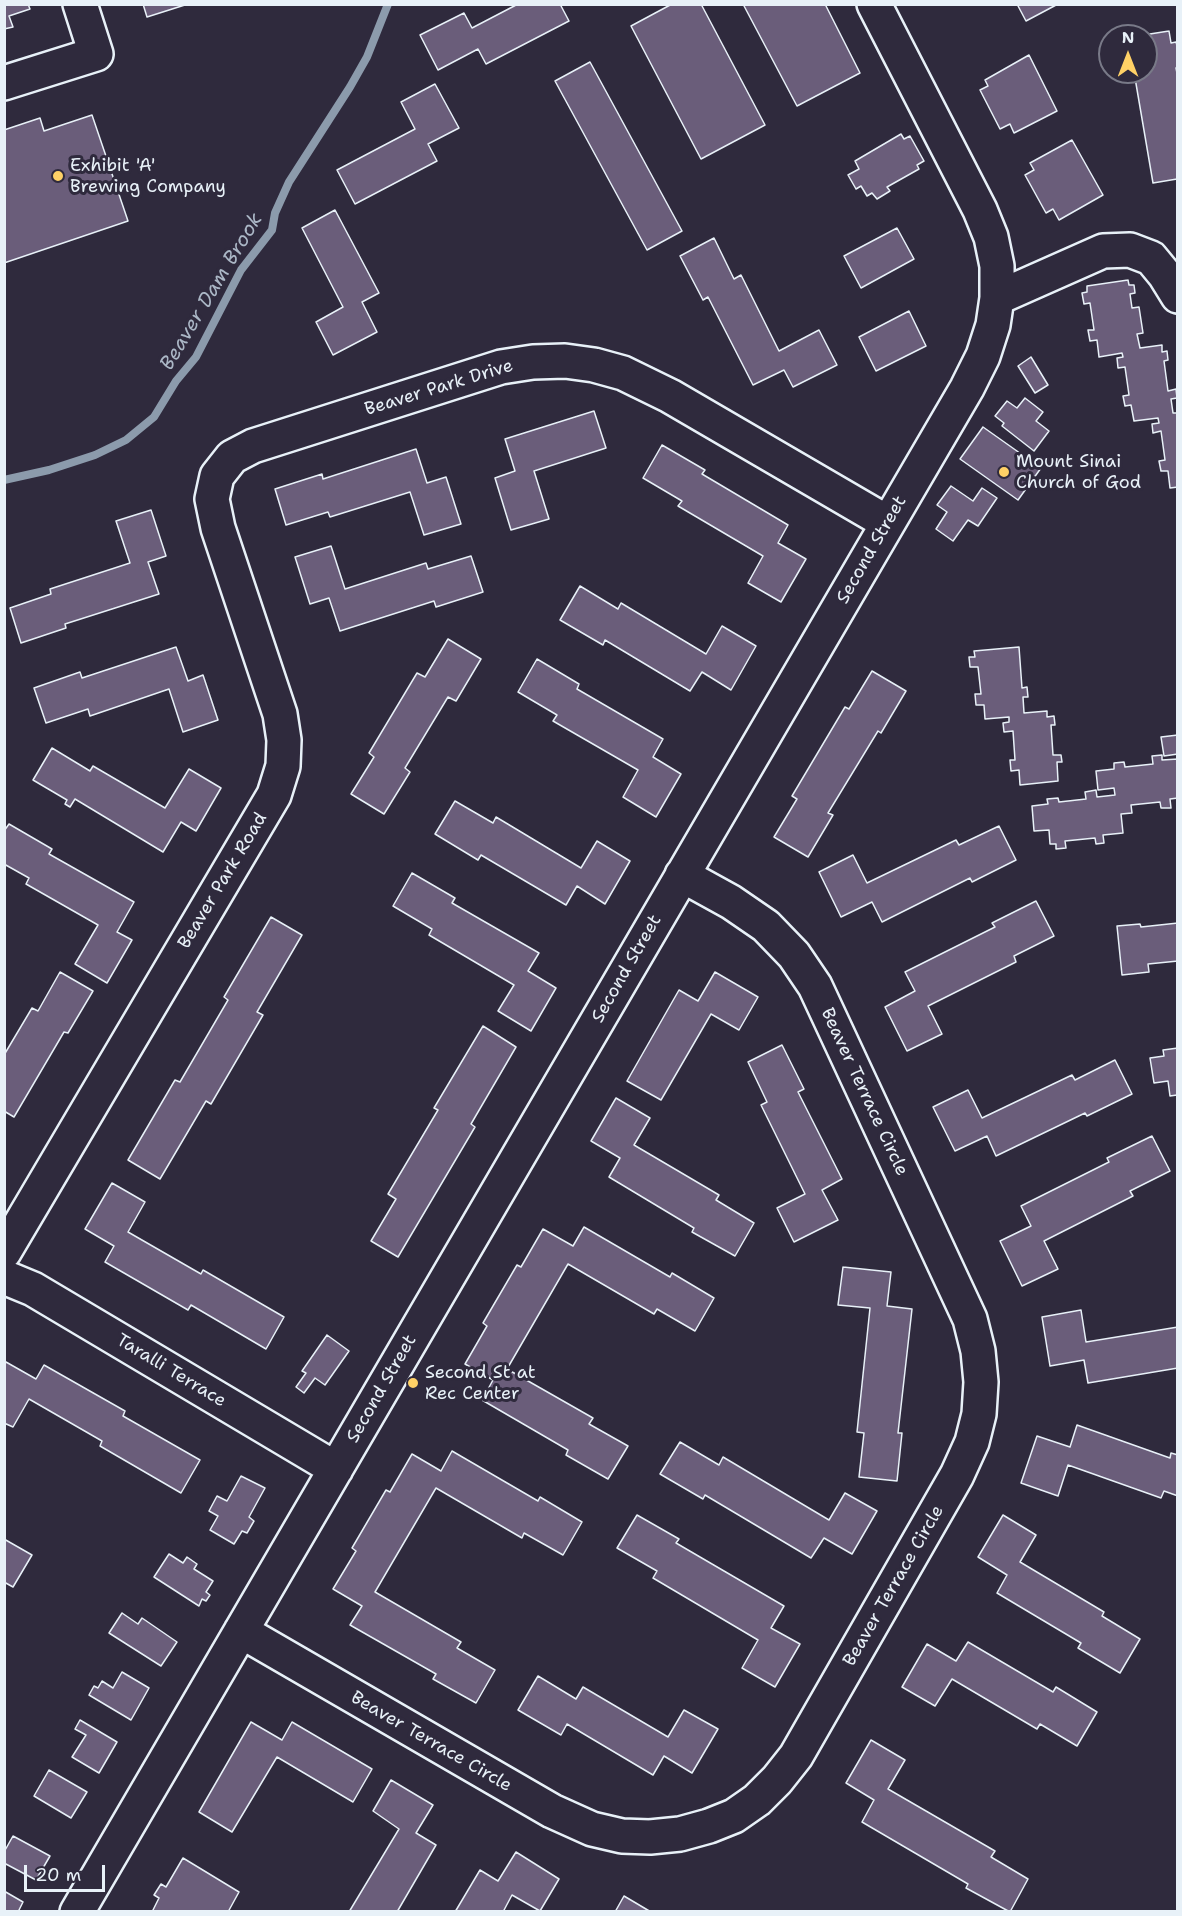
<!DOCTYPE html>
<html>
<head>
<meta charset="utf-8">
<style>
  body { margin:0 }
  #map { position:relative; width:1182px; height:1916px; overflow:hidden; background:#2f2a3d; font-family:"Shantell Sans",sans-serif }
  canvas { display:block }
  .frame { position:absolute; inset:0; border:6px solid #e8f1f8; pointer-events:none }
  .north { position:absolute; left:1098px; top:24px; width:60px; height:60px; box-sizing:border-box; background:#2f2a3d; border:2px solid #797a88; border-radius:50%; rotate:0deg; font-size:16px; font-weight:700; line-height:24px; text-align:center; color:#e8f1f8 }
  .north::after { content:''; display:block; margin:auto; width:21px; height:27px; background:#ffd166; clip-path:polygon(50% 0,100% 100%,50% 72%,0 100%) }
  .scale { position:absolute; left:24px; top:1865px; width:81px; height:27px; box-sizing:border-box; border:3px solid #e8f1f8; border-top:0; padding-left:8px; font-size:18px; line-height:21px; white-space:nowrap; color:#e8f1f8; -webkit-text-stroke:4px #2f2a3d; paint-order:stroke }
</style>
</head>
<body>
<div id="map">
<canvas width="1182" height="1916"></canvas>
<div class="frame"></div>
<div class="north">N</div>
<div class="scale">20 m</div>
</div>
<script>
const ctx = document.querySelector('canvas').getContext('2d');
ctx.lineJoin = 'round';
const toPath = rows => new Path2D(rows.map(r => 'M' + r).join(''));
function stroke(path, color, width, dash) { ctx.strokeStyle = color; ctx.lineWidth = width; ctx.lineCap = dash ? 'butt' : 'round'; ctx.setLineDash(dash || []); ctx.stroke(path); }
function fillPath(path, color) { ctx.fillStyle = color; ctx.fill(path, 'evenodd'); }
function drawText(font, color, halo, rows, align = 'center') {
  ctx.font = font + ' "Shantell Sans",sans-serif'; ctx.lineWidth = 6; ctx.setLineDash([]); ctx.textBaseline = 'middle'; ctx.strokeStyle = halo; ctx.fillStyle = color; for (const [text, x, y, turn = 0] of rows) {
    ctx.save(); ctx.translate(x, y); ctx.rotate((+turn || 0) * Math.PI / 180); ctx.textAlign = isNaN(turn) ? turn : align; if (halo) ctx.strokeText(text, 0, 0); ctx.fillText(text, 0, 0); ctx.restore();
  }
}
stroke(toPath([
  [4,480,49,470,95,455,126,440,154,417,176,381,196,357,241,270,272,230,275,213,289,182,350,87,367,57,388,4]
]), '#8c9bac', 8);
const building = toPath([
  [4,4,28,4,30,9,9,16,13,27,4,29,4,4],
  [143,4,188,4,147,17,143,4],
  [518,4,560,4,569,21,486,64,478,49,438,70,420,35,464,13,472,28,518,4],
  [672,4,701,4,765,125,701,159,631,26,672,4],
  [743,4,825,4,860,73,797,106,743,4],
  [1017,4,1058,4,1026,21,1017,4],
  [1169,31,1171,43,1176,42,1178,49,1178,67,1176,68,1178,78,1178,183,1177,179,1153,183,1134,72,1146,72,1146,36,1137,36,1169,31],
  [1029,55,1057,111,1014,133,1010,124,1000,129,980,90,988,86,985,80,1029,55],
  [590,62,682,231,647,250,555,81,590,62],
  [435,84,459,128,428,144,437,161,355,204,337,170,415,129,401,102,435,84],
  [92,115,128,221,4,263,4,130,40,118,44,131,92,115],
  [901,134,904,139,910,136,924,161,917,165,919,169,887,187,890,191,877,199,872,193,867,196,861,186,856,189,848,175,859,169,855,161,901,134],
  [1072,140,1103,195,1059,220,1053,209,1046,213,1025,175,1034,170,1030,163,1072,140],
  [335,210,379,293,362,302,377,332,333,355,316,322,343,307,302,228,335,210],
  [897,228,914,259,861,288,844,256,897,228],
  [714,238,734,279,741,275,779,351,819,330,837,365,793,387,784,370,753,385,708,297,703,300,680,256,714,238],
  [1128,280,1129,285,1134,285,1135,293,1130,294,1132,308,1139,307,1143,333,1137,334,1140,348,1162,345,1162,352,1167,351,1168,360,1164,361,1168,391,1176,389,1177,398,1171,399,1173,413,1178,413,1178,487,1170,488,1168,471,1161,471,1159,461,1165,460,1161,431,1153,433,1152,424,1159,423,1158,418,1134,421,1131,405,1125,406,1123,396,1129,395,1125,367,1118,368,1117,358,1123,357,1122,353,1099,357,1097,340,1090,341,1088,330,1094,330,1090,303,1084,304,1082,293,1087,292,1087,286,1128,280],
  [909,311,926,346,876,371,859,337,909,311],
  [1031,357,1048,385,1035,393,1018,366,1031,357],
  [1025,398,1043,412,1036,421,1049,431,1034,451,1002,426,1004,423,995,416,1007,401,1017,408,1025,398],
  [594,411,606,448,534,471,549,519,511,530,495,478,515,471,505,439,594,411],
  [983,427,1041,468,1018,500,960,459,983,427],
  [662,445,705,470,702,474,788,525,778,543,806,559,781,602,748,583,763,556,678,506,682,501,643,478,662,445],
  [416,449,427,483,446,477,461,524,424,535,410,492,330,517,328,512,286,525,275,489,322,474,323,479,416,449],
  [951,486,973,501,982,488,997,498,978,526,968,520,953,541,936,529,947,512,937,505,951,486],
  [151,510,166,556,148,562,159,594,65,624,66,628,21,643,10,608,51,594,50,589,130,563,116,521,151,510],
  [331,546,345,589,426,563,428,569,471,556,483,592,436,607,434,601,340,631,329,598,310,604,295,557,331,546],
  [580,586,618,609,621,603,706,654,722,626,756,646,731,690,702,672,690,691,605,640,603,645,560,620,580,586],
  [448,639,481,659,456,701,448,697,405,768,410,772,384,814,351,794,374,757,369,753,417,673,425,677,448,639],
  [176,647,188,681,203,675,218,720,183,732,169,689,90,716,88,709,46,723,34,688,80,672,82,678,176,647],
  [1019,647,1022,688,1027,687,1028,697,1023,697,1024,713,1047,711,1047,717,1054,716,1055,725,1051,725,1053,755,1061,755,1062,762,1057,762,1058,781,1020,785,1019,770,1011,771,1010,760,1015,760,1013,731,1004,732,1003,723,1009,722,1009,717,985,719,984,705,976,705,975,694,981,694,978,667,970,667,969,657,975,657,974,651,1019,647],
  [537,659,579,684,577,689,663,739,653,757,681,774,656,817,623,797,638,770,553,721,557,715,518,692,537,659],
  [872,671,906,691,881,733,878,731,828,813,833,815,808,857,774,837,797,799,792,796,845,707,849,709,872,671],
  [1178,735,1178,754,1164,756,1161,737,1178,735],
  [52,748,90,771,93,766,165,808,189,769,221,788,196,831,181,822,163,852,75,799,70,807,65,804,67,800,33,780,52,748],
  [1162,755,1162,760,1178,759,1178,798,1170,799,1171,808,1161,808,1160,802,1131,805,1132,813,1121,814,1123,833,1103,835,1104,843,1096,844,1095,838,1065,841,1066,848,1056,849,1056,844,1050,844,1049,830,1034,831,1032,806,1048,804,1047,799,1058,798,1059,802,1086,799,1085,792,1096,790,1097,797,1115,795,1114,788,1098,790,1096,771,1114,769,1114,763,1124,762,1125,767,1153,764,1152,756,1162,755],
  [455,801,493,823,496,817,581,868,597,841,630,861,605,904,577,886,566,905,481,855,478,860,435,834,455,801],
  [9,824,52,849,49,854,134,902,117,932,132,940,107,983,75,964,98,925,26,884,29,878,4,864,4,831,9,824],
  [999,826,1016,860,972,882,970,878,882,922,872,902,841,917,819,872,853,855,867,883,956,840,959,845,999,826],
  [412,873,455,898,452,903,539,953,528,971,556,988,531,1031,498,1011,514,985,429,935,432,929,393,906,412,873],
  [1036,901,1054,936,1014,956,1016,962,928,1006,942,1034,907,1051,885,1007,915,991,905,972,995,927,992,923,1036,901],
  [271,917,302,935,257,1012,263,1015,211,1104,206,1101,160,1179,128,1160,175,1080,180,1082,228,1000,224,997,271,917],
  [1178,923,1178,961,1148,964,1149,972,1122,975,1117,926,1140,924,1141,927,1178,923],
  [60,972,93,991,68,1033,64,1032,14,1117,4,1111,4,1055,32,1008,38,1011,60,972],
  [715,972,758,997,739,1030,711,1014,661,1100,627,1081,679,990,698,1001,715,972],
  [483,1026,516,1047,471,1124,475,1127,398,1257,371,1241,396,1199,388,1194,438,1110,434,1108,483,1026],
  [782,1045,804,1089,798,1092,842,1179,822,1190,838,1220,794,1242,777,1208,805,1194,761,1105,767,1102,748,1062,782,1045],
  [1178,1048,1178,1099,1177,1095,1170,1096,1168,1081,1154,1083,1150,1058,1164,1056,1163,1050,1178,1048],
  [1115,1060,1132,1094,1087,1116,1085,1113,996,1156,987,1136,955,1151,933,1107,968,1090,982,1118,1072,1075,1075,1080,1115,1060],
  [616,1098,650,1118,634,1145,719,1195,716,1200,754,1223,735,1256,692,1232,694,1228,609,1177,620,1158,591,1141,616,1098],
  [1152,1136,1170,1171,1130,1191,1133,1196,1044,1241,1058,1269,1022,1286,1000,1241,1031,1226,1021,1206,1109,1162,1107,1158,1152,1136],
  [112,1183,145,1202,128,1232,201,1274,203,1270,284,1317,266,1349,191,1305,188,1310,105,1262,114,1246,85,1229,112,1183],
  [584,1227,670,1277,672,1273,714,1298,695,1331,657,1309,654,1314,568,1264,507,1369,593,1418,589,1424,628,1446,608,1479,566,1455,568,1450,482,1400,493,1380,465,1364,487,1326,483,1323,517,1265,521,1267,543,1229,573,1246,584,1227],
  [843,1267,891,1272,887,1306,912,1309,898,1433,902,1433,897,1481,859,1477,864,1433,857,1432,870,1308,838,1305,843,1267],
  [1081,1310,1086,1342,1178,1327,1178,1368,1088,1383,1084,1360,1050,1366,1042,1317,1081,1310],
  [327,1335,349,1351,325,1385,315,1378,304,1393,296,1387,306,1373,302,1371,327,1335],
  [6,1362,36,1379,44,1365,125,1411,123,1416,200,1460,181,1493,100,1446,102,1441,29,1399,13,1427,4,1423,4,1365,6,1362],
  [1077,1425,1170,1458,1171,1453,1178,1455,1178,1496,1164,1491,1161,1498,1068,1465,1058,1496,1021,1483,1037,1436,1070,1447,1077,1425],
  [680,1442,719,1465,723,1457,829,1520,845,1493,877,1511,852,1554,824,1538,811,1558,705,1495,703,1499,660,1474,680,1442],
  [452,1451,538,1501,540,1497,582,1522,563,1555,524,1533,522,1538,436,1488,375,1592,461,1642,457,1648,495,1670,476,1703,433,1679,436,1674,350,1625,362,1606,333,1589,356,1551,352,1548,386,1490,390,1492,412,1454,441,1471,452,1451],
  [241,1476,265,1488,249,1517,254,1521,247,1533,242,1531,234,1544,210,1530,218,1516,209,1511,217,1496,227,1501,241,1476],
  [637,1515,679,1539,676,1543,784,1606,771,1628,800,1644,775,1687,742,1668,758,1640,653,1578,657,1571,617,1548,637,1515],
  [1003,1515,1036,1535,1020,1562,1104,1612,1102,1616,1140,1639,1120,1673,1078,1648,1081,1643,997,1593,1007,1575,978,1557,1003,1515],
  [4,1539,32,1555,13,1587,4,1582,4,1539],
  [169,1554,183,1563,187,1557,197,1564,194,1569,213,1581,206,1592,210,1595,206,1601,202,1599,199,1606,154,1577,169,1554],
  [122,1613,138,1624,142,1618,177,1642,161,1666,109,1633,122,1613],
  [968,1642,1053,1692,1056,1687,1097,1712,1077,1746,1040,1724,1037,1729,952,1679,935,1706,902,1687,927,1644,956,1661,968,1642],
  [122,1672,149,1688,131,1720,89,1695,94,1686,98,1688,102,1681,113,1688,122,1672],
  [538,1676,576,1699,583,1687,668,1737,684,1710,718,1729,692,1773,664,1756,653,1775,567,1724,561,1735,518,1710,538,1676],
  [80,1720,117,1742,99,1773,72,1757,86,1735,75,1729,80,1720],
  [251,1722,282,1740,292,1722,372,1769,353,1802,277,1757,232,1832,199,1812,251,1722],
  [871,1740,905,1760,888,1789,995,1851,991,1857,1028,1879,1010,1912,966,1888,968,1884,862,1822,874,1800,846,1783,871,1740],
  [49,1770,87,1792,71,1818,34,1796,49,1770],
  [391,1780,433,1805,416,1833,436,1845,397,1912,349,1912,399,1829,373,1811,391,1780],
  [13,1836,50,1856,36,1880,4,1863,4,1852,13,1836],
  [516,1852,559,1879,540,1911,512,1895,503,1912,455,1912,480,1870,498,1881,516,1852],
  [183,1858,239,1892,228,1912,152,1912,159,1898,154,1895,161,1884,166,1887,183,1858],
  [4,1891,23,1902,18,1912,4,1912,4,1891],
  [624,1896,651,1912,615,1912,624,1896]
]);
fillPath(building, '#6a5d7a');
stroke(building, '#e8f1f8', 1.5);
const minor = toPath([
  [4,83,96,54,80,4],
  [997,298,1103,251,1130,250,1151,258,1165,275,1178,296],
  [4,1252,274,795,283,766,284,740,280,714,218,528,212,499,217,476,232,457,253,446,501,367,533,362,565,361,594,365,623,373,670,396,888,523],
  [4,1277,33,1289,336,1469],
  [241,1631,552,1811,592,1829,622,1836,650,1837,680,1834,709,1826,734,1816,757,1800,777,1780,796,1756,957,1475,972,1442,979,1414,981,1382,978,1351,970,1319,815,986,794,955,766,926,731,902,682,875],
  [77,1912,967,388,983,356,993,325,997,298,997,266,991,237,980,210,874,4]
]);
stroke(minor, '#e8f1f8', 38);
stroke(minor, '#2f2a3d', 33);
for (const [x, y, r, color] of [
  [58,176,6,"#ffd166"],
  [1004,472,6,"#ffd166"],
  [413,1383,6,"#ffd166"]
]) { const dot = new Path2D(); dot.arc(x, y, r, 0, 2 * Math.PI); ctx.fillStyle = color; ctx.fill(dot); stroke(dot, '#2f2a3d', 2); }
drawText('18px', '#e8f1f8', '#2f2a3d', [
  ["Exhibit 'A'",70,166],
  ["Brewing Company",70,187],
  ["Mount Sinai",1016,462],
  ["Church of God",1016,483],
  ["Second St at",425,1373],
  ["Rec Center",425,1394]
], 'left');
drawText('18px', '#e8f1f8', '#2f2a3d', [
  ["Beaver Park Drive",439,388,-17],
  ["Second Street",872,550,-60],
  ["Beaver Park Road",223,881,-59],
  ["Second Street",627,969,-60],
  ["Beaver Terrace Circle",864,1092,65],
  ["Taralli Terrace",171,1371,31],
  ["Second Street",382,1389,-60],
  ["Beaver Terrace Circle",894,1586,-60],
  ["Beaver Terrace Circle",431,1742,30]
]);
drawText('italic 20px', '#abb7c6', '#2f2a3d', [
  ["Beaver Dam Brook",212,292,-59]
]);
</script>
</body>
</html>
